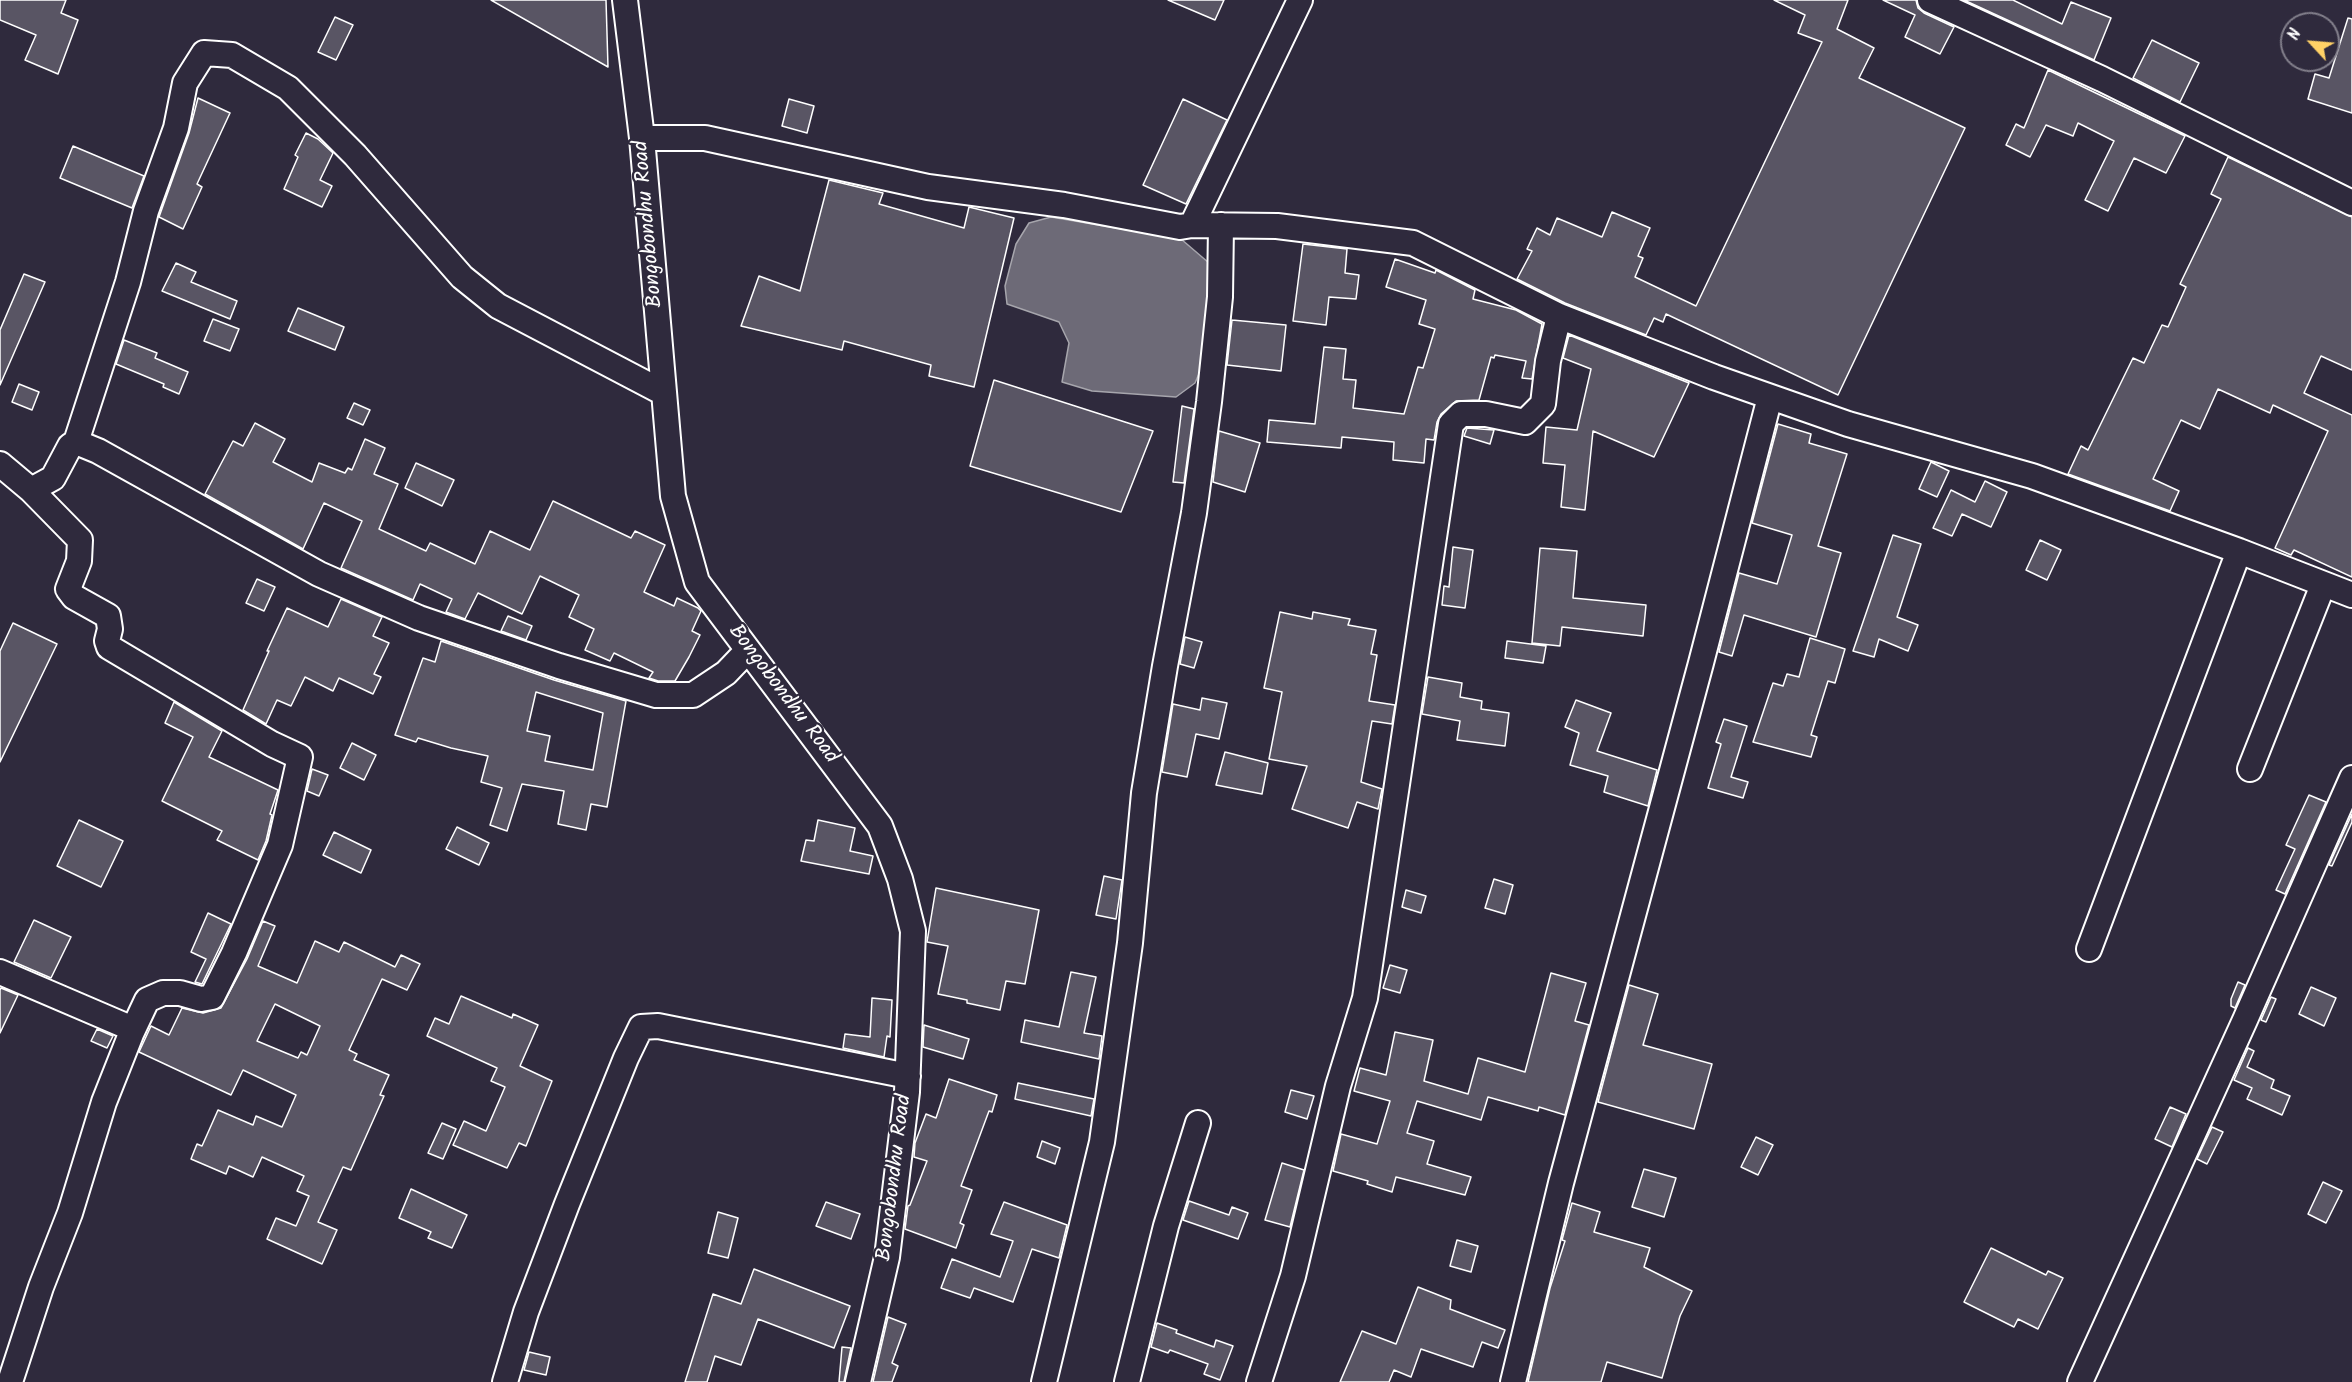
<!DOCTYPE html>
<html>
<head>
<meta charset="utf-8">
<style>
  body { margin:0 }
  #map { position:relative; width:2352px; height:1382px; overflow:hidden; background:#2f2a3d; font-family:Kalam,sans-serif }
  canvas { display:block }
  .north { position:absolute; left:2280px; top:12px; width:60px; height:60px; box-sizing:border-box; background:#2f2a3d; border:2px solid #827f8b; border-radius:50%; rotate:296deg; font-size:16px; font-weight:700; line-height:24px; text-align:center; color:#fff }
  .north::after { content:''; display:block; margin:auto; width:21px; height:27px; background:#ffd166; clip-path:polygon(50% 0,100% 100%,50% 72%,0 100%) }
</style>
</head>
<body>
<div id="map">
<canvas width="2352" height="1382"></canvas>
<div class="north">N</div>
</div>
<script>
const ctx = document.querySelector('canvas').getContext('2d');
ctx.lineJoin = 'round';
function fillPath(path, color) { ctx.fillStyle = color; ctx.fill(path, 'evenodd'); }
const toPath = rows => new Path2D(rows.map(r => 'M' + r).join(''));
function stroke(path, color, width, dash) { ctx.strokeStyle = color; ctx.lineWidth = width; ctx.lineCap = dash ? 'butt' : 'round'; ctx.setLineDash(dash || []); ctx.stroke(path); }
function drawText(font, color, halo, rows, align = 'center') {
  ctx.font = font + ' Kalam,sans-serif'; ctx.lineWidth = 4.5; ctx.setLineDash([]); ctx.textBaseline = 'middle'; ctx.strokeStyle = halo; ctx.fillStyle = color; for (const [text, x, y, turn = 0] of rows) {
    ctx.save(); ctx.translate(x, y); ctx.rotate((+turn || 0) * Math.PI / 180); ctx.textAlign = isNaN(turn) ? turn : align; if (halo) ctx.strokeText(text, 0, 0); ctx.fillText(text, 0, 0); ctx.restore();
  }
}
const water = toPath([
  [1051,217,1181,239,1209,263,1209,322,1201,369,1195,383,1176,397,1092,391,1062,382,1069,343,1059,322,1007,304,1005,286,1016,244,1029,223,1051,217]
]);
fillPath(water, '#6d6a77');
stroke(water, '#a7a6ad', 1.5);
const building = toPath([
  [0,0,66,0,61,13,78,20,58,74,25,60,36,35,0,20,0,0],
  [491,0,606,0,608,67,491,0],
  [1168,0,1224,0,1215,20,1168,0],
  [1774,0,1848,0,1837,29,1874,48,1859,78,1965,128,1838,395,1666,314,1663,322,1654,318,1646,335,1565,303,1517,279,1532,251,1527,249,1537,228,1550,235,1557,218,1602,237,1612,212,1650,228,1638,256,1643,258,1635,277,1696,306,1822,42,1798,33,1805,15,1774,0],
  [1883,0,1916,0,1918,8,1924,13,1954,27,1940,54,1905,37,1915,15,1883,0],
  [1964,0,2013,0,2062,24,2071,2,2111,18,2094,60,1964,0],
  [335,17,353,25,336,60,318,52,335,17],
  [2348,18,2352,19,2352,113,2308,99,2315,74,2329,78,2348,18],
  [2152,40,2199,63,2180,102,2133,78,2152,40],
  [2048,70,2185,136,2166,173,2134,158,2108,211,2085,200,2114,141,2078,123,2073,136,2046,125,2030,157,2006,145,2016,124,2024,128,2048,70],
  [198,98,230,113,197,184,202,187,183,229,159,217,189,133,198,98],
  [789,99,814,106,807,133,782,126,789,99],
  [1183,99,1227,120,1186,204,1143,185,1183,99],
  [306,133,318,139,333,153,320,180,332,186,322,207,284,189,298,157,295,155,306,133],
  [73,146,144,176,132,208,60,178,73,146],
  [2228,157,2352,217,2352,370,2321,356,2304,393,2352,415,2352,577,2294,550,2291,555,2275,548,2328,431,2273,405,2270,413,2218,389,2200,429,2181,420,2153,479,2179,491,2170,511,2068,474,2081,446,2088,450,2133,358,2144,363,2162,325,2168,327,2186,287,2180,284,2221,199,2211,194,2228,157],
  [829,180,883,193,879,204,964,228,969,207,1014,218,974,387,929,376,931,365,844,341,842,350,741,326,759,276,800,291,829,180],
  [1303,244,1347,249,1345,273,1359,275,1356,299,1329,297,1326,325,1293,321,1303,244],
  [1395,259,1435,273,1436,270,1475,290,1473,299,1516,310,1542,324,1532,379,1522,378,1526,361,1495,355,1494,358,1491,357,1479,400,1456,401,1441,414,1437,422,1434,440,1426,439,1424,463,1393,460,1394,442,1342,437,1341,448,1267,442,1269,420,1315,424,1324,347,1346,349,1343,379,1356,380,1353,408,1404,414,1418,367,1423,368,1435,329,1419,324,1426,300,1386,287,1395,259],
  [176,263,196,272,191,282,237,301,230,319,162,291,176,263],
  [24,274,45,282,0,385,0,330,24,274],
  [298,308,344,327,335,350,288,331,298,308],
  [213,319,239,329,230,351,204,341,213,319],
  [1232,320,1286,325,1281,371,1227,365,1232,320],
  [1569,335,1689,383,1654,457,1593,431,1585,510,1561,507,1565,465,1543,463,1546,427,1577,430,1591,369,1563,358,1569,335],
  [124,340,157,353,155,358,188,372,179,394,163,387,164,384,116,364,124,340],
  [994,380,1153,431,1121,512,970,466,994,380],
  [19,384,39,392,32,410,12,402,19,384],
  [354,403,370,410,363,425,347,418,354,403],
  [1182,406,1194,409,1184,483,1173,482,1182,406],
  [255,423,285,439,273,462,312,482,319,463,345,473,348,468,352,470,365,439,385,448,374,474,398,484,379,529,426,551,430,543,475,564,490,531,530,550,553,501,631,538,635,531,665,545,644,592,674,606,677,598,698,608,701,611,692,631,700,635,689,657,675,681,658,681,649,678,653,672,614,653,610,661,585,650,594,629,569,617,579,595,540,576,522,614,478,593,465,619,446,612,452,599,420,584,413,600,341,568,362,521,324,503,303,549,205,494,233,441,243,446,255,423],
  [1778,424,1811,434,1809,443,1847,454,1818,546,1841,553,1816,637,1744,615,1732,656,1719,652,1739,573,1777,584,1792,535,1752,523,1778,424],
  [1467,428,1494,430,1490,444,1464,436,1467,428],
  [1219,431,1260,443,1245,492,1213,482,1219,431],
  [1931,462,1949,471,1937,497,1919,489,1931,462],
  [416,463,454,480,442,506,405,488,416,463],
  [1985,481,2007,492,1991,527,1962,514,1952,536,1933,528,1951,490,1975,502,1985,481],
  [1893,535,1921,544,1897,617,1918,625,1908,651,1879,639,1874,657,1853,651,1893,535],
  [2040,540,2061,550,2047,580,2026,570,2040,540],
  [1453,547,1473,550,1465,608,1442,605,1444,586,1449,587,1453,547],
  [1540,548,1577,551,1573,598,1646,605,1643,636,1562,627,1560,646,1532,643,1540,548],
  [257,579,275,587,264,611,246,603,257,579],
  [341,599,382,617,373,636,389,643,374,674,381,677,373,694,339,678,333,691,305,677,291,706,277,700,266,724,243,710,269,651,267,651,287,608,328,627,341,599],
  [1280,612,1312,619,1313,612,1350,619,1348,625,1376,630,1371,654,1377,655,1369,701,1395,705,1392,724,1372,721,1361,782,1382,789,1378,809,1357,802,1348,828,1292,809,1307,766,1269,759,1282,692,1264,688,1280,612],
  [508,616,532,626,526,640,501,631,508,616],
  [13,623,57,644,0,762,0,651,13,623],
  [1185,637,1202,642,1194,668,1180,664,1185,637],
  [1810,638,1845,649,1835,683,1828,681,1811,735,1817,737,1811,757,1753,742,1773,683,1783,686,1787,674,1799,677,1810,638],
  [441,641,554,680,626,701,607,807,591,804,586,830,558,824,564,791,522,784,507,831,490,825,502,788,481,782,488,756,451,748,418,738,416,742,395,735,423,658,435,662,441,641],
  [536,692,603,713,593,770,545,761,550,736,527,731,536,692],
  [1507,641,1546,646,1543,663,1505,658,1507,641],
  [1428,677,1462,683,1460,697,1482,701,1481,709,1509,713,1505,746,1457,740,1460,721,1422,714,1428,677],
  [1202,698,1227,703,1219,739,1196,734,1187,777,1162,772,1173,704,1200,710,1202,698],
  [1576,700,1611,713,1597,751,1657,770,1648,806,1604,792,1608,776,1570,765,1579,733,1565,727,1576,700],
  [174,702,222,731,209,757,278,790,270,814,272,815,266,841,258,860,217,840,222,831,162,801,193,737,165,723,174,702],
  [1724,719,1747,726,1731,777,1748,782,1743,798,1708,788,1721,744,1716,742,1724,719],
  [352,743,376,755,364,780,340,768,352,743],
  [1225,752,1268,763,1262,794,1216,785,1225,752],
  [312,769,328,775,319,796,307,791,312,769],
  [2309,795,2326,802,2285,894,2276,890,2295,849,2286,845,2309,795],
  [2352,814,2352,822,2332,866,2329,865,2352,814],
  [79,820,123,841,101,887,57,866,79,820],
  [818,820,855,828,850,851,873,856,869,874,801,861,806,840,814,841,818,820],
  [457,827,489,843,479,865,446,849,457,827],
  [334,832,371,850,361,873,323,855,334,832],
  [1104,876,1122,880,1116,919,1096,915,1104,876],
  [1494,879,1513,885,1505,914,1485,908,1494,879],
  [936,888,1039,910,1025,984,1006,981,1000,1010,967,1003,967,1000,938,994,948,946,927,942,936,888],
  [1406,890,1426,896,1421,913,1402,907,1406,890],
  [208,913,231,924,202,984,195,982,206,959,191,952,208,913],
  [34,920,71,937,51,978,14,962,34,920],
  [263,921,275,926,258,966,297,983,315,941,339,952,344,942,395,967,401,955,420,964,407,990,382,979,349,1050,357,1054,354,1060,389,1075,380,1095,384,1096,351,1170,343,1167,318,1222,337,1230,322,1264,267,1239,276,1218,296,1226,309,1196,297,1191,304,1176,262,1157,253,1177,229,1166,226,1174,191,1159,197,1144,202,1146,218,1110,253,1125,256,1116,282,1127,296,1095,243,1070,231,1095,139,1052,151,1026,169,1035,182,1008,203,1013,221,1008,247,959,263,921],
  [275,1004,320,1026,307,1055,301,1052,298,1058,257,1041,275,1004],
  [1390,965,1407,970,1400,993,1383,988,1390,965],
  [1071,972,1096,977,1084,1033,1102,1036,1099,1059,1021,1042,1025,1020,1059,1027,1071,972],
  [1551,973,1586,983,1575,1021,1589,1025,1565,1115,1539,1107,1538,1111,1488,1097,1481,1120,1417,1101,1407,1133,1434,1141,1427,1164,1471,1177,1465,1195,1396,1177,1392,1192,1367,1184,1368,1181,1333,1171,1341,1134,1377,1144,1390,1101,1354,1091,1360,1068,1386,1075,1395,1032,1433,1040,1424,1081,1468,1094,1478,1058,1525,1072,1551,973],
  [2238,982,2245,985,2235,1008,2231,1006,2231,999,2238,982],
  [1629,985,1658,994,1643,1045,1712,1064,1694,1129,1598,1102,1629,985],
  [2311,987,2336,998,2324,1026,2299,1014,2311,987],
  [1,988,18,995,0,1033,0,990,1,988],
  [461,996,512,1018,513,1014,538,1025,520,1066,552,1081,526,1146,519,1143,507,1168,453,1145,464,1121,486,1131,505,1087,491,1081,497,1068,427,1036,435,1018,449,1024,461,996],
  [2271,997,2276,999,2266,1022,2261,1020,2271,997],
  [872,998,892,1000,890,1037,887,1036,884,1057,843,1048,845,1034,870,1037,872,998],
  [924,1025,969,1039,963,1059,923,1047,924,1025],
  [97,1029,113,1036,107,1048,91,1041,97,1029],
  [2248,1048,2254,1051,2247,1067,2274,1080,2271,1088,2290,1096,2282,1115,2247,1099,2252,1088,2234,1080,2248,1048],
  [949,1079,997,1095,992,1112,989,1111,961,1186,972,1190,960,1223,964,1225,956,1248,905,1229,908,1206,910,1205,927,1161,914,1157,915,1143,926,1114,936,1118,949,1079],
  [1018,1083,1094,1099,1091,1116,1015,1099,1018,1083],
  [1291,1090,1314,1096,1307,1119,1285,1112,1291,1090],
  [2170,1107,2186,1114,2172,1147,2155,1139,2170,1107],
  [442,1123,456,1129,443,1159,428,1153,442,1123],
  [2212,1127,2223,1132,2207,1164,2197,1159,2212,1127],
  [1756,1137,1773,1145,1758,1175,1741,1167,1756,1137],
  [1042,1141,1060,1148,1055,1164,1037,1157,1042,1141],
  [1282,1163,1304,1170,1290,1227,1265,1220,1282,1163],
  [1644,1169,1676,1178,1664,1217,1632,1207,1644,1169],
  [2323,1182,2342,1191,2326,1223,2308,1214,2323,1182],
  [411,1189,467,1215,452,1248,428,1238,431,1232,399,1218,411,1189],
  [1189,1201,1229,1215,1232,1207,1248,1213,1238,1239,1183,1220,1189,1201],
  [826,1202,860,1214,851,1239,816,1226,826,1202],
  [1004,1202,1067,1225,1059,1258,1032,1249,1013,1302,974,1288,970,1298,941,1288,952,1259,1000,1277,1013,1241,991,1234,1004,1202],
  [1572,1203,1600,1212,1594,1232,1650,1248,1644,1267,1692,1291,1680,1316,1662,1378,1607,1362,1601,1382,1528,1382,1550,1288,1565,1241,1562,1240,1572,1203],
  [718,1212,738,1218,728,1258,708,1253,718,1212],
  [1457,1240,1478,1246,1471,1272,1450,1266,1457,1240],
  [1991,1248,2046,1275,2048,1271,2063,1278,2038,1329,2018,1319,2014,1327,1964,1302,1991,1248],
  [754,1269,850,1306,834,1348,758,1319,741,1365,715,1356,707,1382,685,1382,713,1294,741,1304,754,1269],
  [1418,1287,1451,1300,1450,1309,1505,1330,1498,1348,1482,1342,1473,1367,1421,1349,1411,1377,1394,1370,1389,1382,1340,1382,1362,1331,1396,1344,1418,1287],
  [888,1317,906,1324,892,1363,898,1366,892,1382,873,1382,888,1317],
  [1157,1323,1177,1330,1176,1333,1214,1347,1216,1340,1233,1346,1220,1380,1204,1374,1208,1364,1170,1350,1168,1353,1151,1347,1157,1323],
  [842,1347,851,1348,844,1382,839,1382,842,1347],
  [529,1352,550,1357,546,1375,524,1370,529,1352]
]);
fillPath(building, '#595564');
stroke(building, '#fff', 1.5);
const minor = toPath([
  [625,0,642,138,673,496,697,582,880,826,900,879,913,931,907,1092,887,1257,858,1382],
  [1930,0,2102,79,2352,203],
  [642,138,705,138,928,187,1064,205,1180,227,1192,225,1300,0],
  [1192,225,1277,226,1413,243,1559,316,1714,377,1848,424,2032,476,2239,551,2352,595],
  [76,442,128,282,146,211,176,128,185,83,204,53,232,55,288,88,355,155,462,277,498,306,664,393],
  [0,464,31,490,80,540,79,561,68,589,74,597,108,616,110,629,107,641,109,647,272,744,300,757,280,845,234,953,212,997,201,999,180,993,163,993,147,1000,131,1034,104,1102,70,1213,41,1287,10,1382],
  [31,490,53,478,70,446,76,442,98,451,319,574,419,618,559,666,656,695,693,695,726,673,748,650],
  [2250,769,2323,585],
  [2089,949,2239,551],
  [0,972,133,1029],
  [505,1382,526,1312,567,1204,626,1058,641,1027,658,1026,908,1076],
  [1044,1382,1102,1142,1130,943,1144,793,1165,666,1194,513,1209,402,1220,297,1221,225],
  [1127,1382,1166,1226,1198,1123],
  [1259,1382,1293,1276,1338,1086,1365,998,1451,424,1461,414,1486,414,1525,422,1543,404,1548,361,1559,316],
  [1513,1382,1561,1183,1701,663,1770,397],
  [2080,1382,2245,1020,2352,778]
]);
stroke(minor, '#fff', 28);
stroke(minor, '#2f2a3d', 24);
drawText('21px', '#fff', '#2f2a3d', [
  ["Bongobondhu Road",650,224,-95],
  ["Bongobondhu Road",782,695,53],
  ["Bongobondhu Road",896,1178,-83]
]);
</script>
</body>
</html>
